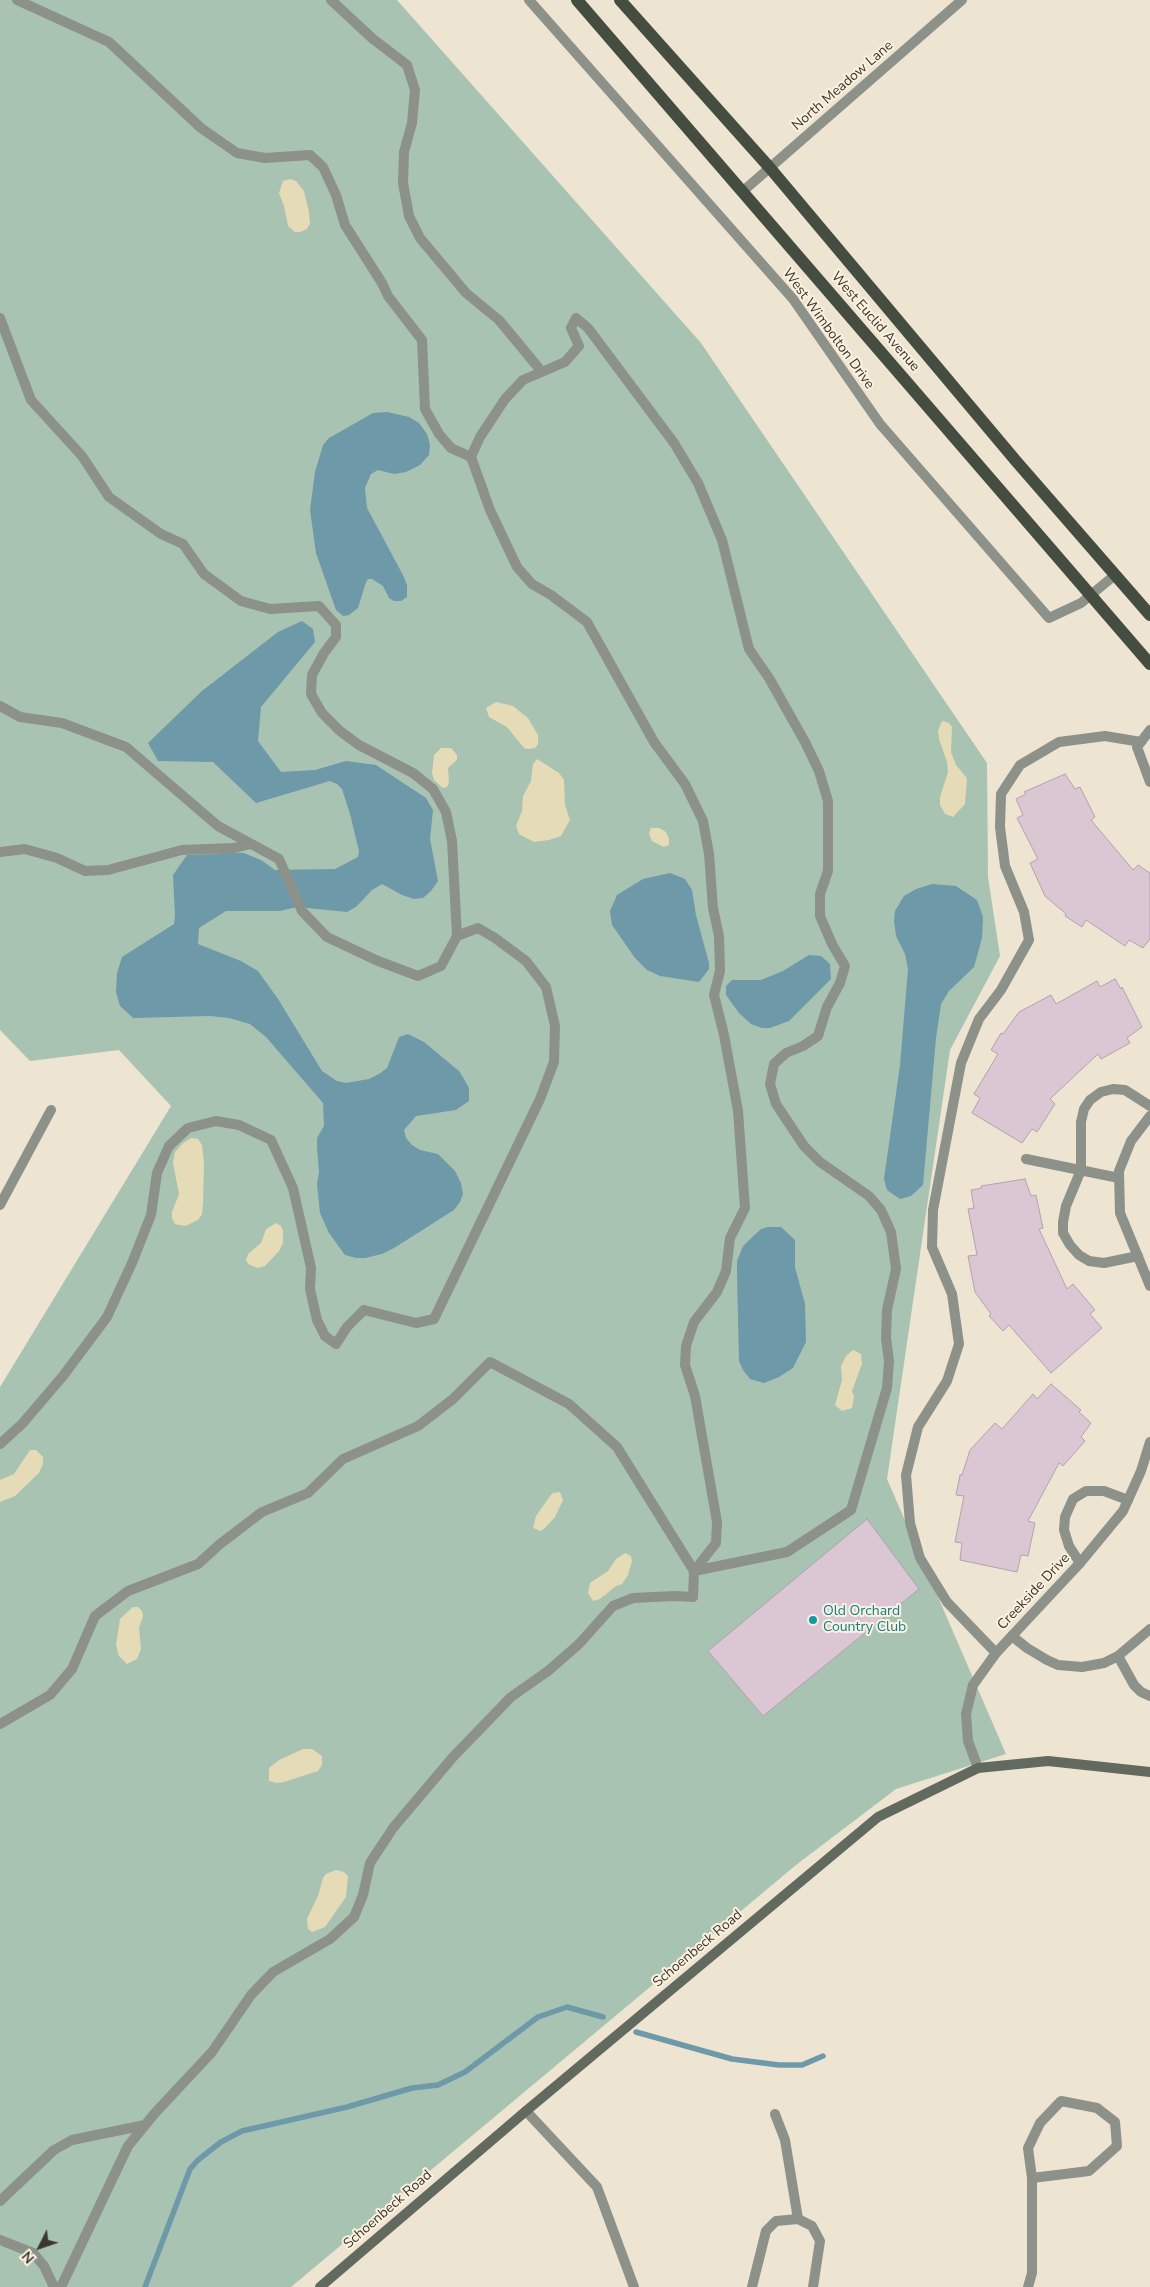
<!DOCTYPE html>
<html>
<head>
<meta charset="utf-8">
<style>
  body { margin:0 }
  #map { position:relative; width:1150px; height:2287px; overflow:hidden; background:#eee4d2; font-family:"Nunito Sans",sans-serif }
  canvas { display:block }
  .north { position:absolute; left:15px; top:2222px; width:50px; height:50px; -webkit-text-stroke:4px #fcf1df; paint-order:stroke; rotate:229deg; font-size:14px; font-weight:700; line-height:20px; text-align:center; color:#3b3730 }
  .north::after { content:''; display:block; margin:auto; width:18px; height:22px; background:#3b3730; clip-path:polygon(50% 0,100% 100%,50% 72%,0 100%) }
</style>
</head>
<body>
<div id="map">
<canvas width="1150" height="2287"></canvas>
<div class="north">N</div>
</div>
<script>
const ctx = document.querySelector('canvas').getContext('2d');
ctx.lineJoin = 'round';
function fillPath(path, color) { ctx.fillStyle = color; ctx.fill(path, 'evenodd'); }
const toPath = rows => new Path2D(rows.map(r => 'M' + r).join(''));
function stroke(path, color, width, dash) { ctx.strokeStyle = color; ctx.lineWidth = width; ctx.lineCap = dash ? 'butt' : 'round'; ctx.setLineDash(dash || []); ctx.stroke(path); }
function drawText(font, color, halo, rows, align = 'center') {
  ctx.font = font + ' "Nunito Sans",sans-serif'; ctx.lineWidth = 4; ctx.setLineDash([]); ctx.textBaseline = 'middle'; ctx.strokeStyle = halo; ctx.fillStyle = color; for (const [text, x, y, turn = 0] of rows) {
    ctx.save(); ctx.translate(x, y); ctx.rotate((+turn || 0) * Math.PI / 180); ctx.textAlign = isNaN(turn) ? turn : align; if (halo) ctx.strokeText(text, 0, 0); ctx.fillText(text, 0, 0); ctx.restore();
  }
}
fillPath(toPath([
  [0,0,397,0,701,343,987,763,988,877,1000,956,950,1050,887,1479,1006,1754,896,1789,796,1865,291,2287,0,2287,0,1387,171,1106,119,1050,30,1061,0,1030]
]), '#a9c3b3');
fillPath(toPath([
  [290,179,296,181,304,191,309,212,310,224,307,229,300,232,295,232,288,226,284,206,279,193,283,181],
  [496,702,513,706,528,718,538,735,538,744,535,748,528,749,524,748,507,727,489,717,486,708],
  [942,721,949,723,952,727,951,752,956,765,967,778,965,804,953,817,945,814,940,805,940,797,948,772,947,762,939,739,938,731],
  [441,748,451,748,457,755,457,760,448,768,449,782,447,787,443,788,434,780,432,773,434,755],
  [537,759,559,773,564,780,565,805,570,820,561,836,549,840,534,842,519,834,516,826,522,811,523,796,531,781,533,764],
  [651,828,659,828,666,832,669,839,669,845,664,847,652,841,649,834],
  [191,1138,198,1139,202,1145,204,1163,203,1202,202,1214,198,1220,185,1226,175,1224,172,1218,172,1212,179,1194,173,1163,175,1152,183,1143],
  [276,1223,281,1226,283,1231,283,1243,279,1251,265,1266,258,1268,250,1265,246,1261,248,1254,261,1243,266,1229],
  [853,1350,861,1354,862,1364,852,1391,854,1396,852,1408,842,1411,835,1405,842,1380,841,1366,846,1356],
  [30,1450,36,1450,43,1457,43,1464,39,1473,15,1496,0,1502,0,1480,14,1474],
  [560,1492,563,1500,555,1517,544,1529,540,1531,533,1528,536,1516,550,1496,553,1493],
  [625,1553,631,1556,632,1561,628,1575,622,1584,616,1586,600,1599,593,1601,588,1593,590,1583,608,1571,616,1559],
  [133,1607,138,1607,142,1611,143,1616,139,1628,141,1649,137,1659,127,1664,119,1656,116,1645,120,1619],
  [303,1749,312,1749,322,1756,322,1765,318,1771,284,1782,277,1783,269,1781,269,1768,279,1760],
  [336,1870,344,1872,348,1876,346,1897,325,1927,312,1932,308,1929,307,1919,318,1896,323,1878,326,1874]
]), '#e5dbb6');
fillPath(toPath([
  [387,412,409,417,419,423,427,434,430,445,429,455,420,465,406,472,394,474,378,470,371,474,365,488,367,508,404,577,407,585,407,597,401,601,394,601,389,598,383,586,372,579,368,579,366,582,358,608,349,615,343,616,336,610,316,553,310,510,315,472,323,445,329,438,373,413],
  [302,621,313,629,315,642,261,707,258,741,281,772,315,770,346,761,376,765,426,798,433,810,430,839,438,881,431,891,423,898,414,899,402,895,382,884,372,890,356,907,347,912,297,907,280,911,226,911,199,928,198,944,241,961,258,971,278,999,322,1071,337,1081,346,1083,369,1079,379,1074,387,1068,399,1037,408,1034,424,1042,459,1071,464,1079,469,1088,469,1101,456,1110,416,1116,404,1130,406,1138,412,1145,420,1150,438,1154,455,1171,461,1183,463,1194,460,1202,454,1210,394,1248,382,1254,365,1258,356,1258,345,1255,329,1233,320,1213,317,1184,319,1172,317,1148,317,1138,324,1126,323,1103,266,1037,250,1024,229,1018,210,1016,133,1018,120,1006,116,992,117,973,122,957,174,924,175,916,173,875,187,855,216,854,227,852,244,853,261,860,275,870,335,869,358,857,359,851,350,814,342,789,337,784,330,781,256,803,213,762,158,761,148,743,202,691,278,632],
  [670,873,685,879,692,890,696,915,709,963,709,969,699,982,660,976,647,970,635,958,612,925,610,911,617,895,643,879],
  [932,884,956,886,977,900,983,917,982,938,974,967,949,991,941,1004,936,1038,923,1185,911,1196,900,1199,887,1190,884,1179,900,1065,908,969,905,954,896,936,894,921,895,911,904,896,916,889],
  [809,955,821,956,830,964,831,979,789,1021,770,1028,762,1028,751,1024,739,1013,726,995,726,986,732,980,761,980,783,971],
  [768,1227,781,1227,795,1240,795,1267,805,1304,806,1342,793,1368,779,1377,764,1383,750,1379,743,1370,739,1361,737,1274,737,1261,743,1246,761,1229]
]), '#6d99a9');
stroke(toPath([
  [636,2032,732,2059,779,2065,802,2065,823,2056],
  [145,2287,190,2169,198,2160,221,2142,242,2131,347,2107,412,2088,438,2085,465,2072,538,2017,567,2007,603,2017]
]), '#6d99a9', 5.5);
const building = toPath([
  [1065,774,1075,789,1080,787,1095,817,1091,820,1133,870,1138,865,1150,873,1150,939,1143,948,1129,940,1125,946,1086,920,1082,927,1065,916,1066,914,1045,896,1030,863,1038,859,1017,818,1023,815,1016,799,1026,794,1024,792,1065,774],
  [1115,979,1121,989,1122,987,1142,1027,1127,1038,1130,1043,1101,1059,1098,1054,1050,1099,1055,1104,1037,1132,1032,1129,1022,1143,972,1113,980,1098,974,1094,998,1054,991,1050,1001,1033,1003,1034,1019,1012,1051,995,1056,1004,1097,981,1100,987,1115,979],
  [1025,1179,1031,1196,1036,1195,1043,1228,1039,1229,1067,1289,1073,1284,1095,1310,1090,1314,1102,1328,1051,1373,1009,1325,1003,1331,989,1316,991,1314,975,1292,968,1256,977,1255,968,1209,974,1208,971,1190,982,1188,981,1186,1025,1179],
  [1051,1384,1081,1410,1079,1412,1091,1423,1081,1437,1085,1441,1063,1466,1059,1463,1028,1521,1035,1523,1028,1556,1021,1555,1017,1572,960,1560,962,1543,955,1542,964,1496,956,1495,960,1475,962,1475,970,1450,995,1423,1002,1429,1033,1394,1037,1399,1051,1384],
  [867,1519,919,1589,763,1716,708,1651,867,1519]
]);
fillPath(building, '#dac7d3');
stroke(building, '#b3a1ad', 1);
stroke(toPath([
  [331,0,373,39,407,65,415,90,412,123,404,152,403,183,409,216,420,238,466,293,499,320,542,372],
  [0,318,31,400,82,456,109,497,161,534,183,544,204,574,241,601,270,609,319,606,336,625,336,637,324,653,312,675,311,694,322,713,340,731,359,745,413,773,433,789,446,812,452,841,457,936],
  [0,706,20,717,62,723,126,747,218,826,279,859,302,911,327,937,378,961,418,976,441,966,457,936,478,928,495,938,526,961,546,987,555,1026,554,1062,540,1099,434,1319,416,1323,364,1310,347,1327,336,1344,325,1336,317,1320,310,1289,311,1268,293,1188,271,1140,239,1125,216,1121,188,1128,169,1146,157,1173,151,1215,132,1263,107,1317,63,1376,22,1424,0,1444],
  [0,852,25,849,57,858,85,871,108,870,182,850,234,848,251,844],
  [1026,1159,1119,1178],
  [1138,1256,1104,1263,1089,1261,1079,1255,1070,1245,1063,1233,1063,1222,1066,1206,1081,1170,1081,1122,1084,1109,1090,1100,1101,1092,1113,1089,1125,1090,1150,1106],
  [1080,1563,1069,1546,1064,1530,1065,1517,1073,1499,1086,1491,1104,1491,1128,1500],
  [1012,1636,1027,1648,1047,1660,1058,1665,1082,1667,1104,1663,1118,1656,1150,1629],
  [996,1653,947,1602,920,1558,910,1523,906,1475,918,1427,947,1381,959,1344,952,1294,932,1247,933,1210,961,1063,979,1019,1001,990,1029,940,1024,912,1005,866,1000,827,1001,794,1020,765,1059,742,1105,736,1141,742],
  [1118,1656,1134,1685,1141,1692,1150,1696],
  [0,1724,50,1695,72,1669,95,1616,128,1591,198,1564,220,1544,262,1512,308,1493,343,1459,418,1426,453,1399,490,1362,569,1404,617,1447,694,1571,787,1552,851,1510,887,1388,889,1361,886,1338,887,1310,896,1269,891,1232,881,1210,869,1196,820,1162,804,1146,776,1104,770,1084,774,1064,786,1053,803,1046,818,1036,827,1007,840,983,845,966,832,944,820,916,820,894,828,871,828,801,819,771,805,742,769,678,749,649,722,540,698,483,674,443,588,328,576,318,571,328,579,346,565,362,523,380,505,399,480,437,471,457,451,448,439,434,425,409,422,340,388,296,382,283,345,225,336,195,323,167,310,155,265,158,237,153,201,128,109,42,17,0],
  [526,2111,597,2187,634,2287],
  [775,2114,785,2140,798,2219],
  [0,2201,54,2150,72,2140,145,2125],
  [0,2240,33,2253,44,2266,54,2287],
  [61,2287,128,2146,155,2113,212,2052,251,1995,273,1972,330,1939,354,1917,363,1895,370,1863,393,1828,453,1757,511,1697,548,1671,579,1644,613,1606,633,1598,675,1596,693,1597,694,1571,716,1543,717,1522,695,1396,685,1365,686,1346,694,1322,717,1292,726,1271,730,1238,745,1208,738,1111,724,1035,714,995,720,971,719,936,713,908,709,854,703,821,685,784,654,742,587,622,551,595,532,584,517,567,490,510,471,457]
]), '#8c918a', 10);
stroke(toPath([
  [529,0,793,299,880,424,1049,618,1081,603,1115,575],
  [742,192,962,0],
  [1150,730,1137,747,1150,782],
  [1150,1116,1131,1141,1119,1171,1120,1213,1150,1286],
  [0,1205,51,1110],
  [978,1768,968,1741,966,1714,973,1685,996,1653,1080,1563,1123,1511,1141,1471,1150,1442],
  [752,2287,766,2231,776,2221,798,2219,812,2226,820,2241,813,2287],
  [1028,2287,1032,2273,1032,2178,1028,2148,1040,2123,1061,2101,1097,2108,1115,2122,1117,2146,1089,2171,1032,2178]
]), '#8c918a', 10);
stroke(toPath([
  [320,2287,526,2111,878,1817,978,1768,1048,1761,1150,1772]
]), '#62695f', 10);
stroke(toPath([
  [577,0,1150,664],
  [620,0,770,168,1016,461,1150,615]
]), '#454d41', 12);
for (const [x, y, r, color] of [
  [813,1620,5,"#0f9aa8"]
]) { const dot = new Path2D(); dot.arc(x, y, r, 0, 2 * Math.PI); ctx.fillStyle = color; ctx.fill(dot); stroke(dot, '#fcf1df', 2); }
drawText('14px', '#3b3730', '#fcf1df', [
  ["North Meadow Lane",843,86,-41],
  ["West Euclid Avenue",875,322,49],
  ["West Wimbolton Drive",828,329,54],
  ["Creekside Drive",1034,1592,-47],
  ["Schoenbeck Road",698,1949,-40],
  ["Schoenbeck Road",388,2210,-41]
]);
drawText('14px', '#0d838f', '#fcf1df', [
  ["Old Orchard",823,1612],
  ["Country Club",823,1628]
], 'left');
</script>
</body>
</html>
